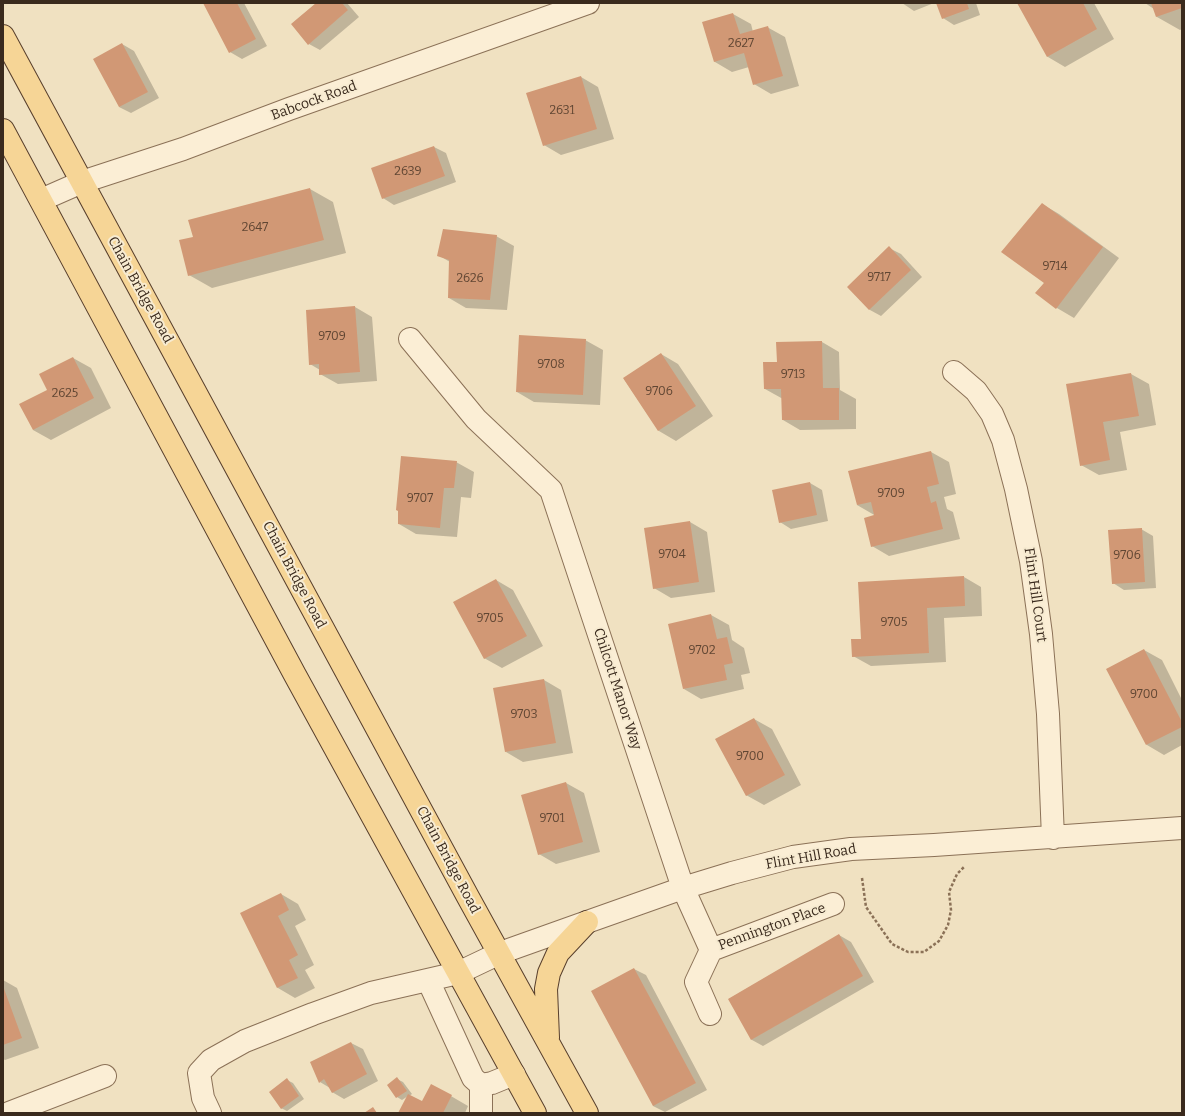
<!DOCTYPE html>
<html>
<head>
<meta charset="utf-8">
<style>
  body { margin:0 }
  #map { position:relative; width:1185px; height:1116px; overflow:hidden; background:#f0e1c1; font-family:Bitter,serif }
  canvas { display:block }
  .frame { position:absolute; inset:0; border:4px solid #3a2a1d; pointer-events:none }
</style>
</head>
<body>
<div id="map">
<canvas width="1185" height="1116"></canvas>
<div class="frame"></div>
</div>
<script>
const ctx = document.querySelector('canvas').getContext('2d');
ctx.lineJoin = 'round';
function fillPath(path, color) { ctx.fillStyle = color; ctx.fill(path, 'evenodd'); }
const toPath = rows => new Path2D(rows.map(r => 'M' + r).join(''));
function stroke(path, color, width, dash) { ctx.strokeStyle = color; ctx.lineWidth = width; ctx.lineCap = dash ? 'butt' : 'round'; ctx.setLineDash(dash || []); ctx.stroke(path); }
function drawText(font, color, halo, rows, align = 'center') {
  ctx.font = font + ' Bitter,serif'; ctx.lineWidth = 4; ctx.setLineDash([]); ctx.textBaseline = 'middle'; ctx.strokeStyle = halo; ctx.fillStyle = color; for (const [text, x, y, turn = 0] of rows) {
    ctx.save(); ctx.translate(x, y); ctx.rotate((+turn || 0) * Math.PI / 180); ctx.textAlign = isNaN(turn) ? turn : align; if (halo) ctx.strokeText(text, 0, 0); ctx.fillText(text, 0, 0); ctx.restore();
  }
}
fillPath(toPath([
  [204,3,244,3,267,46,242,59,230,52],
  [317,3,347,3,359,17,320,50,309,44],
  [902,3,934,3,914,11],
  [937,3,976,3,980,15,954,25,943,18],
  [1018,3,1094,3,1114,39,1065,67,1048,57],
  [1145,3,1182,3,1182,29,1180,30,1157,17,1154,9],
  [733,14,751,24,753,32,767,27,785,37,799,86,771,94,754,84,749,67,732,72,715,62,703,23],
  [122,44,134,51,159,98,131,113,119,107],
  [581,77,598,87,614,139,561,155,544,145],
  [434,147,446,153,456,182,394,205,383,198],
  [310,189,333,202,346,253,212,288,189,275,194,237],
  [1042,204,1059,214,1119,258,1074,318,1057,308,1036,293,1045,282],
  [496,236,514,246,507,310,466,308,449,298,450,262,438,255],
  [889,248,901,254,922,277,881,316,870,310,848,287],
  [355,307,372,317,377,381,338,384,320,374,320,370,310,364],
  [585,340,603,350,600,405,534,402,517,392],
  [822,342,839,352,840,390,856,399,856,429,800,430,783,420,783,399,765,389,778,363,777,343],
  [661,354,678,364,713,416,676,441,659,431,624,379],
  [73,358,91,368,111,408,51,440,33,430,48,390],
  [1131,374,1149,384,1156,425,1120,432,1127,470,1099,475,1081,465,1067,385],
  [931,452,949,462,956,494,944,497,947,509,953,512,960,539,889,556,872,546,876,516,857,505],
  [456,462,474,472,471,498,461,497,457,537,416,534,399,524],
  [810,483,822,490,828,521,791,529,780,522],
  [690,522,707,532,715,592,671,598,654,588],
  [1141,529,1153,536,1156,588,1124,590,1113,583],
  [964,577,981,587,982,616,944,618,946,662,871,666,853,656,862,640],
  [496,580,513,590,543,646,502,668,484,658],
  [711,615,729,625,732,640,744,648,750,673,741,675,744,689,701,699,684,689],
  [1144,650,1162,660,1182,700,1182,745,1164,755,1147,745],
  [544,680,561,690,573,753,523,762,506,752],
  [754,719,772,729,801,785,764,805,746,795],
  [566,783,584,793,600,852,556,864,539,854],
  [281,894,298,904,306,920,295,926,314,965,305,970,315,988,295,998,278,988,242,913],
  [839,935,851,942,874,982,763,1046,752,1040,729,999],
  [634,969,646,975,707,1090,665,1112,653,1106],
  [3,980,17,988,39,1048,5,1060,3,1059],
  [351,1043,363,1049,378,1081,344,1099,332,1092,330,1088,320,1082],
  [397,1079,403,1082,412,1094,409,1096,423,1103,432,1085,468,1106,465,1113,399,1113,408,1096,402,1100,397,1097],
  [287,1080,293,1083,304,1099,287,1111,281,1108]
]), '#0003');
fillPath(toPath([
  [203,3,237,3,256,39,229,53],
  [316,3,342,3,348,10,308,45,291,24],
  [936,3,967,3,969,9,942,19],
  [1017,3,1083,3,1097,29,1047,57],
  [1151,3,1181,3,1182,8,1156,17],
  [733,13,740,34,768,26,783,76,753,85,744,53,714,62,702,22],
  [122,43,148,92,119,107,93,59],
  [581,76,597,129,543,146,526,93],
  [434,146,445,176,382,199,371,168],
  [310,188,324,240,188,276,179,240,193,237,188,220],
  [1042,203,1103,247,1056,309,1035,293,1044,283,1001,252],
  [443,229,497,235,490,300,448,298,449,260,437,256],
  [889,246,911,270,869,310,847,287],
  [355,306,360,372,319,375,319,364,309,365,306,310],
  [519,335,586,339,583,395,516,392],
  [822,341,823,388,839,388,839,420,782,420,781,389,764,389,763,362,777,362,776,342],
  [661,353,696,406,658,431,623,378],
  [73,357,94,398,33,430,19,404,47,390,39,374],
  [1131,373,1139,416,1103,422,1110,460,1080,466,1066,384],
  [931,451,939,484,927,487,931,503,936,501,943,529,871,547,864,518,874,515,871,502,857,505,848,471],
  [401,456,457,461,454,488,444,488,440,528,398,524,398,511,396,510],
  [810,482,817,515,779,523,772,490],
  [690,521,699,582,653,589,644,528],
  [1142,528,1145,582,1112,584,1108,530],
  [964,576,965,606,927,608,929,653,852,657,851,639,861,639,858,582],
  [496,579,527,636,484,659,453,602],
  [711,614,717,639,727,637,733,663,724,665,727,680,683,689,668,624],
  [1144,649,1182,722,1182,727,1146,745,1106,669],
  [544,679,556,743,505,752,493,688],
  [754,718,785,775,746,796,715,739],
  [566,782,583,842,538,855,521,795],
  [281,893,289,910,278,916,298,955,289,960,298,978,277,988,240,913],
  [839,934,863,976,751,1040,728,999],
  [634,968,696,1083,653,1106,591,991],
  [3,986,22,1038,3,1045],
  [351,1042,367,1074,332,1093,324,1079,319,1083,310,1062],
  [397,1077,407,1091,396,1098,387,1085],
  [287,1078,299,1096,281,1109,269,1092],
  [431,1084,452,1095,443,1113,398,1113,408,1094,422,1101],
  [373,1107,377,1113,364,1113]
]), '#d19875');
const minor = toPath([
  [41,200,82,182,183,149,289,109,588,3],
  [410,339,476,419,551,490,683,888,711,950,696,982,710,1014],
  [954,372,976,391,992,414,1003,440,1016,489,1031,561,1041,634,1048,714,1053,838],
  [711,950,833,904],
  [428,980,473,1078,481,1085,492,1083,514,1074],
  [9,1113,105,1076],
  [210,1113,203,1098,199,1073,211,1060,245,1041,313,1014,371,993,458,973,500,953,587,922,683,888,732,873,793,857,851,849,934,845,1182,828],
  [481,1113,481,1085]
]);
const major = toPath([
  [3,36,468,897,587,1113],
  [3,130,295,675,535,1113],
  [548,1038,546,989,549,973,558,953,587,922]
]);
stroke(minor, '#8b7157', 24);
stroke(major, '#583f2c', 24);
stroke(toPath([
  [862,878,866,907,892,944,908,952,924,952,939,941,948,925,951,910,949,892,957,874,965,866]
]), '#8b7157', 2.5, [3, 2]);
stroke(minor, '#fbeed5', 22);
stroke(major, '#f6d596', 22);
drawText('12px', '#604633', null, [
  ["2627",741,44],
  ["2631",562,111],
  ["2639",408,172],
  ["2647",255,228],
  ["9714",1055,267],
  ["9717",879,278],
  ["2626",470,279],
  ["9709",332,337],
  ["9708",551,365],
  ["9713",793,375],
  ["9706",659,392],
  ["2625",65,394],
  ["9709",891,494],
  ["9707",420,499],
  ["9704",672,555],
  ["9706",1127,556],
  ["9705",490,619],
  ["9705",894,623],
  ["9702",702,651],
  ["9700",1144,695],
  ["9703",524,715],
  ["9700",750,757],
  ["9701",552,819]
]);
drawText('14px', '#3a2a1d', '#f7ebd1', [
  ["Babcock Road",314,101,-20],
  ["Chain Bridge Road",140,290,61],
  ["Chain Bridge Road",294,575,62],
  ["Flint Hill Court",1035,595,82],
  ["Chilcott Manor Way",617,689,72],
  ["Flint Hill Road",811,857,-10],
  ["Chain Bridge Road",448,860,62],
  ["Pennington Place",772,927,-20]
]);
</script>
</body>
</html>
